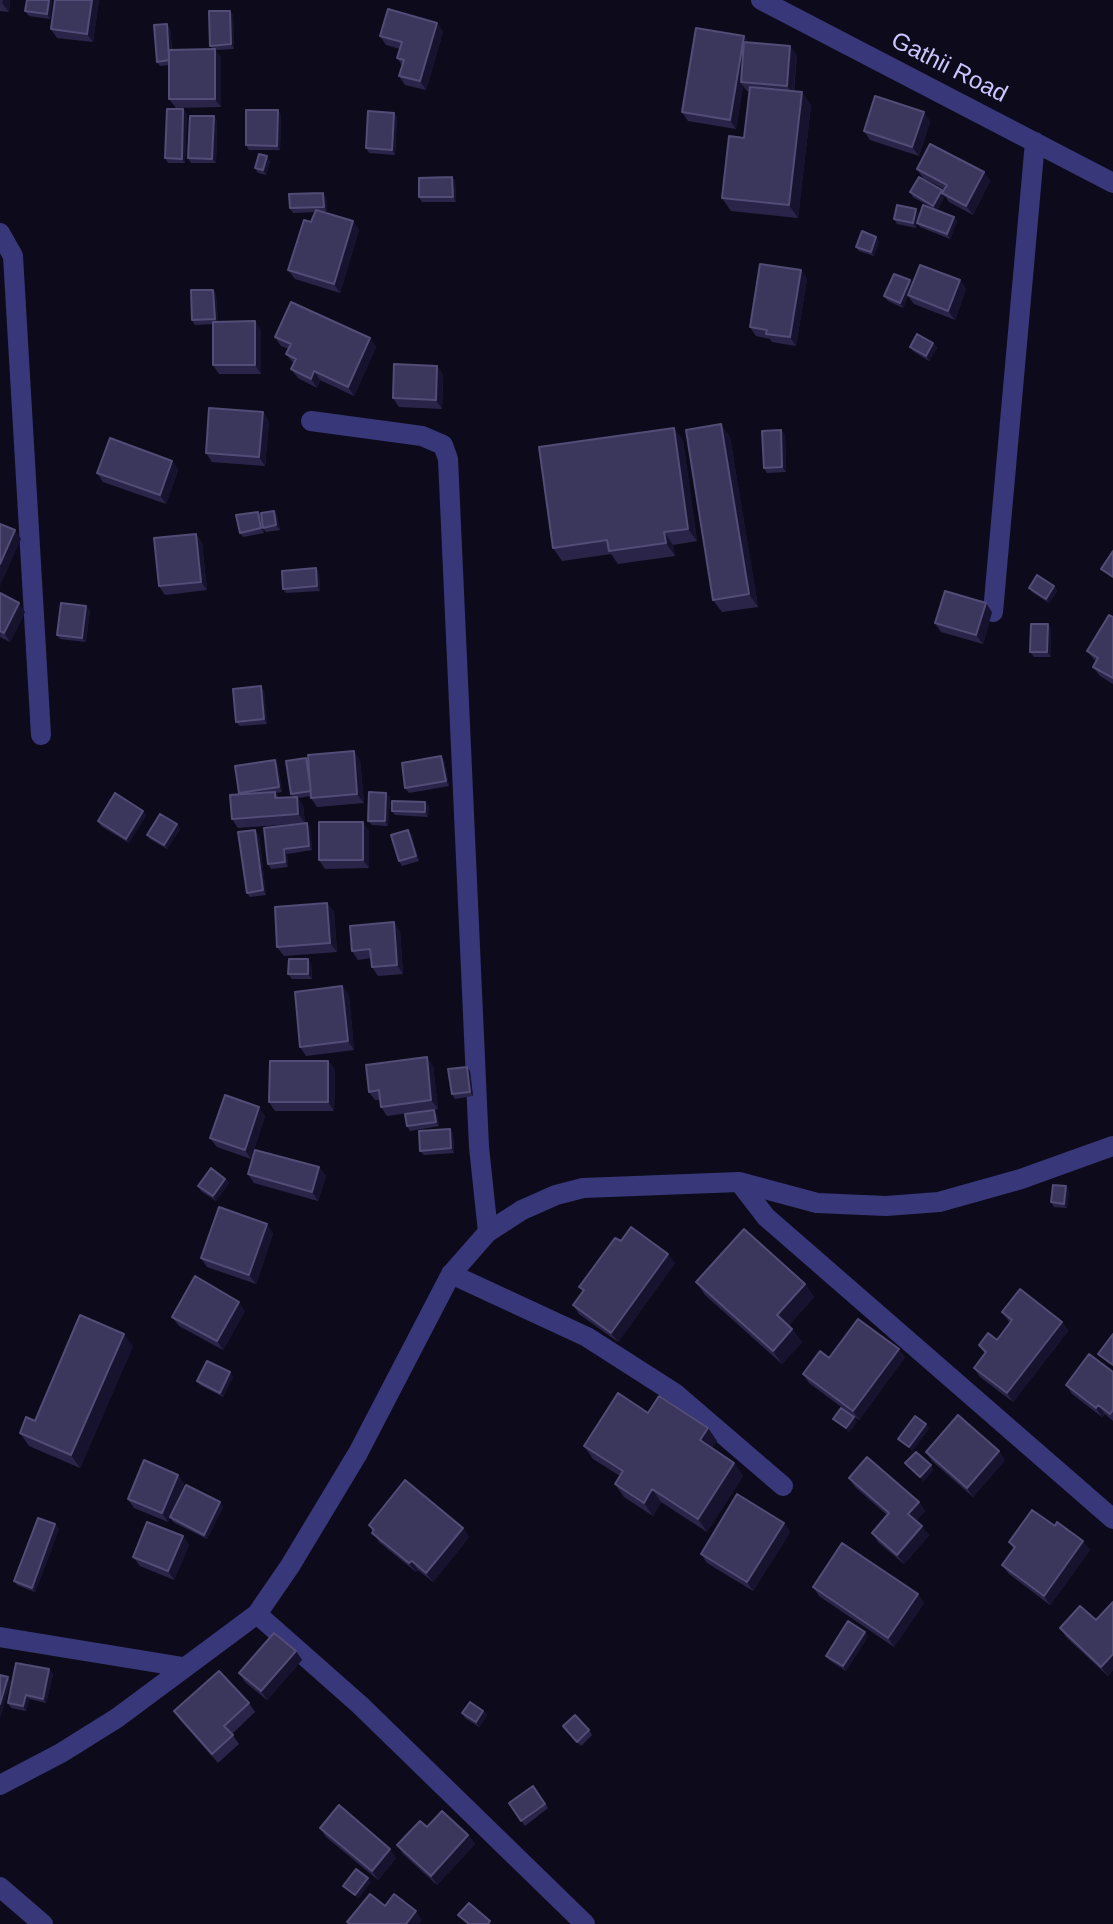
<!DOCTYPE html>
<html>
<head>
<meta charset="utf-8">
<style>
  body { margin:0 }
  canvas { display:block; background:#0d0b1b }
</style>
</head>
<body>
<canvas width="1113" height="1924"></canvas>
<script>
const ctx = document.querySelector('canvas').getContext('2d');
ctx.lineJoin = 'round';
const toPath = rows => new Path2D(rows.map(r => 'M' + r).join(''));
function stroke(path, color, width, dash) { ctx.strokeStyle = color; ctx.lineWidth = width; ctx.lineCap = dash ? 'butt' : 'round'; ctx.setLineDash(dash || []); ctx.stroke(path); }
function fillPath(path, color) { ctx.fillStyle = color; ctx.fill(path, 'evenodd'); }
function drawText(font, color, halo, rows, align = 'center') {
  ctx.font = font + ' Arial,sans-serif'; ctx.lineWidth = 7; ctx.setLineDash([]); ctx.textBaseline = 'middle'; ctx.strokeStyle = halo; ctx.fillStyle = color; for (const [text, x, y, turn = 0] of rows) {
    ctx.save(); ctx.translate(x, y); ctx.rotate((+turn || 0) * Math.PI / 180); ctx.textAlign = isNaN(turn) ? turn : align; if (halo) ctx.strokeText(text, 0, 0); ctx.fillText(text, 0, 0); ctx.restore();
  }
}
stroke(toPath([
  [761,0,1113,183],
  [0,233,13,256,41,735],
  [311,421,422,436,443,445,448,459,479,1147,488,1232],
  [993,612,1035,142],
  [739,1182,766,1217,1113,1519],
  [451,1274,587,1337,676,1394,783,1486],
  [257,1614,360,1705,585,1924],
  [0,1637,183,1667],
  [0,1785,61,1753,117,1718,257,1614,290,1566,358,1453,451,1274,488,1232,522,1210,556,1195,583,1188,739,1182,817,1203,886,1206,939,1202,1021,1179,1113,1146],
  [0,1887,43,1924]
]), '#383779', 20);
fillPath(toPath([
  [0,0,10,0,9,12,0,11],
  [52,0,50,19,29,16,25,11],
  [99,0,93,42,57,38,51,29],
  [230,11,233,16,234,49,215,50,221,58,221,107,176,108,169,99,169,65,160,66,157,62,170,28,172,50,213,49,210,46],
  [437,23,443,32,426,90,405,85,399,76,402,65,397,58,400,49,386,45,380,36],
  [744,36,748,43,797,55,794,91,811,105,798,218,731,211,722,198,744,138,749,91,747,91,743,86,736,129,688,121,682,112],
  [183,109,187,114,185,163,168,163,165,158],
  [278,110,281,115,280,150,249,150,246,145],
  [394,113,397,117,395,155,369,153,366,148],
  [214,116,217,121,216,163,191,163,188,158],
  [930,121,919,156,870,140,864,131],
  [270,161,266,175,258,173,255,168],
  [917,169,984,172,990,181,973,215,949,202,945,196,937,210,954,217,957,221,950,239,920,227,917,223,916,228,897,224,894,219,919,214,918,220,936,210,913,197,910,192,942,190,943,192,944,189,923,178],
  [452,177,455,181,456,202,422,202,419,197],
  [326,197,327,211,322,212,353,221,359,230,340,293,295,279,288,270,311,222,315,212,293,213,290,208],
  [876,237,879,242,874,256,859,251,856,247],
  [801,270,807,279,796,346,772,342,770,339,756,336,750,327],
  [910,280,912,283,960,280,966,289,955,320,914,304,908,296,903,308,888,301,884,296],
  [213,290,216,294,218,322,261,330,261,374,219,374,213,365,213,324,195,325,192,320],
  [275,337,376,347,354,396,320,380,317,388,298,378,291,369,294,364,286,354,289,349,281,346],
  [933,343,937,348,929,361,913,351,910,347],
  [437,366,443,375,442,409,399,407,393,398],
  [269,421,265,466,212,462,206,453],
  [674,428,683,441,697,541,673,545,675,556,618,564,611,554,562,561,553,548],
  [781,430,785,435,786,472,767,473,764,468],
  [730,437,758,607,722,612,713,600],
  [172,461,178,470,166,504,103,482,97,473],
  [274,511,277,516,280,530,266,532,263,528,264,533,243,537,240,533,258,512,261,516],
  [196,534,202,543,207,590,165,595,159,586],
  [319,573,320,591,286,593,283,589],
  [1054,586,1057,591,1049,603,1032,592,1029,588],
  [0,593,25,612,10,642,0,637],
  [90,610,86,642,60,639,57,635],
  [992,612,983,644,941,632,935,623],
  [1113,617,1113,684,1100,676,1093,667,1096,662,1087,651],
  [1051,628,1051,657,1034,657,1030,652],
  [264,691,267,724,240,726,236,722],
  [441,756,444,761,449,786,409,793,405,788],
  [306,758,308,762,360,760,364,803,317,807,311,798,311,796,298,798,303,806,305,823,238,828,232,819,240,795,239,793,278,765,282,792,276,793,279,798,293,797,291,794],
  [386,793,390,798,388,826,372,825,368,821],
  [425,802,429,806,428,817,395,815,392,811],
  [146,815,129,843,101,826,98,821],
  [307,823,310,828,312,850,287,854,288,867,271,869,268,864],
  [177,824,180,829,167,849,150,839,147,835],
  [369,831,369,868,325,869,319,860],
  [411,834,419,861,402,866,399,861],
  [259,835,266,895,250,897,247,893],
  [327,903,334,912,337,952,284,956,277,947],
  [400,931,403,974,378,976,372,967,371,958,358,960,352,951],
  [308,959,311,963,312,979,292,979,288,974],
  [342,986,349,995,354,1050,306,1056,300,1047],
  [328,1061,335,1070,334,1111,275,1111,269,1102],
  [433,1066,438,1109,387,1116,381,1107,380,1100,375,1100,369,1092],
  [470,1071,473,1096,455,1099,452,1094],
  [437,1115,439,1126,410,1131,407,1126],
  [265,1116,251,1159,217,1147,210,1138],
  [453,1133,454,1153,424,1155,420,1151],
  [319,1167,326,1176,318,1201,254,1183,248,1174],
  [225,1179,229,1183,216,1201,201,1191,198,1186],
  [1069,1191,1067,1208,1054,1207,1051,1202],
  [273,1233,256,1284,207,1267,201,1258],
  [621,1241,675,1263,618,1342,579,1314,573,1305,583,1292,579,1287],
  [696,1282,805,1284,814,1297,789,1325,802,1342,782,1364,705,1295],
  [245,1311,223,1350,179,1326,172,1317],
  [1002,1312,1062,1322,1068,1331,1013,1402,980,1377,974,1368,985,1354,979,1345,997,1340,1010,1323],
  [133,1346,80,1468,29,1446,20,1433],
  [905,1357,859,1420,809,1383,803,1374],
  [1113,1372,1113,1421,1105,1414,1102,1417,1072,1394,1066,1385],
  [233,1377,223,1397,200,1385,197,1381],
  [648,1413,708,1428,717,1441,712,1448,734,1463,743,1476,707,1532,661,1502,653,1516,624,1497,615,1484,620,1476,593,1459,584,1446],
  [926,1452,1005,1460,973,1497,932,1461],
  [178,1475,184,1484,168,1522,134,1508,128,1499],
  [849,1478,919,1502,925,1511,916,1521,929,1535,904,1564,878,1542,872,1533,887,1515,855,1487],
  [223,1507,207,1539,173,1522,170,1517],
  [784,1523,790,1532,753,1591,707,1563,701,1554],
  [369,1525,463,1528,469,1537,433,1582,418,1570,416,1572,379,1542],
  [59,1529,35,1592,17,1585,14,1581],
  [183,1536,189,1545,174,1580,140,1566,133,1557],
  [1009,1542,1090,1550,1050,1605,1009,1574,1002,1565,1014,1549],
  [813,1587,924,1603,894,1647,819,1596],
  [1113,1602,1113,1670,1108,1676,1066,1637,1060,1628,1096,1620],
  [868,1636,846,1671,829,1660,826,1656],
  [296,1651,302,1660,267,1700,245,1682,239,1673],
  [49,1669,53,1674,46,1703,29,1699,26,1711,11,1708,8,1703],
  [249,1703,255,1712,232,1734,239,1744,218,1763,180,1720,174,1711],
  [483,1711,487,1715,479,1727,465,1718,462,1713],
  [563,1726,589,1730,592,1735,581,1746],
  [533,1786,548,1808,525,1826,509,1803],
  [427,1827,468,1835,475,1844,437,1885,403,1854,397,1845],
  [320,1828,396,1858,378,1880,326,1837]
]), '#2a2449');
fillPath(toPath([
  [3,0,10,0,9,12,2,3],
  [49,0,52,0,50,19,47,14],
  [92,0,99,0,93,42,87,34],
  [230,11,233,16,234,49,231,44],
  [437,23,443,32,426,90,420,81],
  [167,24,170,28,173,65,170,60],
  [744,36,750,45,741,82,743,86,736,129,730,120],
  [790,46,797,55,793,94,787,86],
  [215,49,221,58,221,107,215,99],
  [802,92,811,105,798,218,789,205],
  [183,109,187,114,185,163,182,159],
  [278,110,281,115,280,150,277,146],
  [924,112,930,121,919,156,912,147],
  [394,113,397,117,395,155,392,150],
  [214,116,217,121,216,163,212,159],
  [267,156,270,161,266,175,263,170],
  [984,172,990,181,973,215,966,206],
  [452,177,455,181,456,202,453,197],
  [942,190,945,195,942,193,945,196,937,210,933,206],
  [323,193,326,197,327,211,324,207],
  [916,209,919,214,916,228,913,223],
  [954,217,957,221,950,239,947,234],
  [353,221,359,230,340,293,334,284],
  [876,237,879,242,874,256,871,252],
  [801,270,807,279,796,346,790,337],
  [910,280,913,285,903,308,900,303],
  [960,280,966,289,955,320,948,311],
  [213,290,216,294,218,324,215,319],
  [255,321,261,330,261,374,255,365],
  [370,338,376,347,354,396,348,387],
  [933,343,937,348,929,361,926,356],
  [437,366,443,375,442,409,436,400],
  [314,371,320,380,317,388,311,379],
  [263,412,269,421,265,466,259,457],
  [721,424,730,437,758,607,749,594],
  [674,428,683,441,697,541,688,529],
  [781,430,785,435,786,472,782,467],
  [172,461,178,470,166,504,160,495],
  [274,511,277,516,280,530,276,525],
  [258,512,261,516,264,533,261,528],
  [15,530,21,539,0,586,0,564],
  [664,532,673,545,675,556,666,543],
  [196,534,202,543,207,590,201,582],
  [316,568,319,573,320,591,317,586],
  [1054,586,1057,591,1049,603,1046,599],
  [19,603,25,612,10,642,4,633],
  [986,603,992,612,983,644,976,635],
  [86,606,90,610,86,642,82,638],
  [1048,624,1051,628,1051,657,1047,652],
  [261,686,264,691,267,724,264,719],
  [354,751,360,760,364,803,357,794],
  [441,756,444,761,449,786,446,781],
  [275,760,278,765,282,792,279,787],
  [386,793,390,798,388,826,385,821],
  [297,797,303,806,305,823,298,814],
  [425,802,429,806,428,817,425,812],
  [143,811,146,815,129,843,126,839],
  [363,822,369,831,369,868,363,860],
  [307,823,310,828,312,850,309,846],
  [177,824,180,829,167,849,164,845],
  [255,830,259,835,266,895,263,890],
  [408,830,411,834,419,861,416,856],
  [284,849,287,854,288,867,285,862],
  [327,903,334,912,337,952,330,943],
  [394,922,400,931,403,974,397,965],
  [308,959,311,963,312,979,308,974],
  [342,986,349,995,354,1050,348,1041],
  [427,1057,433,1066,438,1109,431,1100],
  [328,1061,335,1070,334,1111,328,1102],
  [467,1067,470,1071,473,1096,470,1092],
  [259,1107,265,1116,251,1159,245,1150],
  [434,1110,437,1115,439,1126,436,1122],
  [450,1129,453,1133,454,1153,451,1148],
  [319,1167,326,1176,318,1201,312,1192],
  [225,1179,229,1183,216,1201,213,1196],
  [1066,1186,1069,1191,1067,1208,1064,1204],
  [267,1224,273,1233,256,1284,249,1275],
  [668,1254,675,1263,618,1342,611,1333],
  [805,1284,814,1297,786,1328,777,1315],
  [239,1302,245,1311,223,1350,217,1341],
  [1062,1322,1068,1331,1013,1402,1007,1393],
  [792,1329,802,1342,782,1364,773,1351],
  [124,1334,133,1346,80,1468,71,1455],
  [899,1349,905,1357,859,1420,853,1411],
  [230,1372,233,1377,223,1397,220,1393],
  [1098,1405,1105,1414,1102,1417,1096,1408],
  [854,1417,857,1422,849,1433,846,1428],
  [926,1424,929,1429,912,1452,909,1447],
  [708,1428,717,1441,709,1453,700,1440],
  [999,1451,1005,1460,973,1497,967,1488],
  [734,1463,743,1476,707,1532,698,1519],
  [931,1465,934,1470,923,1482,920,1477],
  [178,1475,184,1484,168,1522,162,1513],
  [652,1489,661,1502,653,1516,644,1503],
  [220,1502,223,1507,207,1539,204,1535],
  [919,1502,925,1511,914,1523,908,1514],
  [784,1523,790,1532,753,1591,747,1582],
  [55,1524,59,1529,35,1592,32,1588],
  [922,1526,929,1535,904,1564,897,1555],
  [463,1528,469,1537,433,1582,426,1573],
  [183,1536,189,1545,174,1580,168,1571],
  [1083,1541,1090,1550,1050,1605,1044,1596],
  [412,1561,418,1570,416,1572,409,1563],
  [918,1594,924,1603,894,1647,888,1638],
  [865,1632,868,1636,846,1671,843,1666],
  [296,1651,302,1660,267,1700,261,1691],
  [1113,1654,1113,1670,1108,1676,1101,1667],
  [49,1669,53,1674,46,1703,43,1699],
  [8,1677,11,1682,0,1719,0,1704],
  [26,1695,29,1699,26,1711,23,1706],
  [483,1711,487,1715,479,1727,476,1722],
  [468,1835,475,1844,437,1885,431,1876],
  [390,1849,396,1858,378,1880,372,1871],
  [368,1878,371,1882,358,1899,355,1895],
  [416,1911,422,1920,419,1924,406,1924]
]), '#17132e');
const building = toPath([
  [27,0,49,0,47,14,25,11,27,0],
  [55,0,92,0,87,34,51,29,55,0],
  [388,9,437,23,420,81,399,76,404,60,397,58,402,42,380,36,388,9],
  [209,11,230,11,231,44,210,46,209,11],
  [167,24,169,60,157,62,154,25,167,24],
  [696,28,744,36,730,120,682,112,696,28],
  [744,42,790,46,787,86,741,82,744,42],
  [215,49,215,99,169,99,169,50,215,49],
  [750,87,802,92,789,205,722,198,729,136,744,138,750,87],
  [875,96,924,112,912,147,864,131,875,96],
  [167,109,183,109,182,159,165,158,167,109],
  [246,110,278,110,277,146,246,145,246,110],
  [368,111,394,113,392,150,366,148,368,111],
  [190,116,214,116,212,159,188,158,190,116],
  [930,144,984,172,966,206,942,193,947,185,917,169,930,144],
  [259,154,267,156,263,170,255,168,259,154],
  [452,177,453,197,419,197,419,178,452,177],
  [919,177,942,190,933,206,910,192,919,177],
  [323,193,324,207,290,208,289,194,323,193],
  [897,205,916,209,913,223,894,219,897,205],
  [923,205,954,217,947,234,917,223,923,205],
  [316,210,353,221,334,284,288,270,304,220,311,222,316,210],
  [862,231,876,237,871,252,856,247,862,231],
  [760,264,801,270,790,337,766,334,767,330,750,327,760,264],
  [920,265,960,280,948,311,908,295,920,265],
  [894,274,910,280,900,303,884,296,894,274],
  [191,290,213,290,215,319,192,320,191,290],
  [291,302,370,338,348,387,314,371,311,379,291,369,296,359,286,354,291,344,275,337,291,302],
  [255,321,255,365,213,365,213,322,255,321],
  [917,334,933,343,926,356,910,347,917,334],
  [394,364,437,366,436,400,393,398,394,364],
  [209,408,263,412,259,457,206,453,209,408],
  [721,424,749,594,713,600,686,430,721,424],
  [674,428,688,529,664,532,666,543,609,551,607,540,553,548,539,447,674,428],
  [781,430,782,467,764,468,762,431,781,430],
  [110,438,172,461,160,495,97,473,110,438],
  [274,511,276,525,263,528,261,513,274,511],
  [258,512,261,528,240,533,236,515,258,512],
  [0,524,15,530,0,564,0,524],
  [196,534,201,582,159,586,154,538,196,534],
  [1113,551,1113,577,1101,569,1113,551],
  [316,568,317,586,283,589,282,571,316,568],
  [1037,575,1054,586,1046,599,1029,588,1037,575],
  [945,591,986,603,976,635,935,623,945,591],
  [0,593,19,603,4,633,0,631,0,593],
  [61,603,86,606,82,638,57,635,61,603],
  [1109,615,1113,617,1113,678,1093,667,1098,658,1087,651,1109,615],
  [1031,624,1048,624,1047,652,1030,652,1031,624],
  [261,686,264,719,236,722,233,689,261,686],
  [354,751,357,794,311,798,308,755,354,751],
  [441,756,446,781,405,788,402,763,441,756],
  [306,758,311,791,291,794,286,761,306,758],
  [275,760,279,787,239,793,235,766,275,760],
  [275,792,275,798,297,797,298,814,232,819,230,795,275,792],
  [369,792,386,793,385,821,368,821,369,792],
  [115,793,143,811,126,839,98,821,115,793],
  [392,801,425,802,425,812,392,811,392,801],
  [160,814,177,824,164,845,147,835,160,814],
  [319,822,363,822,363,860,319,860,319,822],
  [307,823,309,846,284,849,285,862,268,864,264,828,307,823],
  [255,830,263,890,247,893,238,832,255,830],
  [408,830,416,856,399,861,391,835,408,830],
  [327,903,330,943,277,947,275,907,327,903],
  [394,922,397,965,372,967,370,949,352,951,350,926,394,922],
  [289,959,308,959,308,974,288,974,289,959],
  [342,986,348,1041,300,1047,295,992,342,986],
  [427,1057,431,1100,381,1107,379,1090,369,1092,366,1065,427,1057],
  [270,1061,328,1061,328,1102,269,1102,270,1061],
  [467,1067,470,1092,452,1094,448,1069,467,1067],
  [225,1095,259,1107,245,1150,210,1138,225,1095],
  [434,1110,436,1122,407,1126,405,1114,434,1110],
  [450,1129,451,1148,420,1151,419,1131,450,1129],
  [255,1150,319,1167,312,1192,248,1174,255,1150],
  [211,1168,225,1179,213,1196,198,1186,211,1168],
  [1053,1185,1066,1186,1064,1204,1051,1202,1053,1185],
  [219,1207,267,1224,249,1275,201,1258,219,1207],
  [631,1227,668,1254,611,1333,573,1305,584,1290,579,1287,615,1238,621,1241,631,1227],
  [744,1229,805,1284,777,1315,792,1329,773,1351,696,1282,744,1229],
  [195,1276,239,1302,217,1341,172,1317,195,1276],
  [1020,1289,1062,1322,1007,1393,974,1368,986,1352,979,1345,988,1333,997,1340,1012,1320,1002,1312,1020,1289],
  [80,1315,124,1334,71,1455,20,1433,26,1417,35,1421,80,1315],
  [858,1319,899,1349,853,1411,803,1374,820,1351,829,1358,858,1319],
  [1113,1334,1113,1365,1098,1354,1113,1334],
  [1089,1354,1113,1372,1113,1410,1110,1414,1098,1405,1096,1408,1066,1385,1089,1354],
  [207,1361,230,1372,220,1393,197,1381,207,1361],
  [618,1393,648,1413,659,1396,708,1428,700,1440,734,1463,698,1519,652,1489,644,1503,615,1484,623,1471,584,1446,618,1393],
  [841,1408,854,1417,846,1428,833,1419,841,1408],
  [958,1415,999,1451,967,1488,926,1452,958,1415],
  [915,1416,926,1424,909,1447,898,1439,915,1416],
  [916,1452,931,1465,920,1477,905,1463,916,1452],
  [867,1457,919,1502,908,1514,922,1526,897,1555,872,1533,889,1513,849,1478,867,1457],
  [144,1460,178,1475,162,1513,128,1499,144,1460],
  [405,1480,463,1528,426,1573,412,1561,409,1563,372,1533,374,1530,369,1525,405,1480],
  [186,1485,220,1502,204,1535,170,1517,186,1485],
  [737,1494,784,1523,747,1582,701,1554,737,1494],
  [1032,1510,1055,1526,1057,1522,1083,1541,1044,1596,1002,1565,1015,1547,1009,1542,1032,1510],
  [38,1518,55,1524,32,1588,14,1581,38,1518],
  [147,1522,183,1536,168,1571,133,1557,147,1522],
  [842,1543,918,1594,888,1638,813,1587,842,1543],
  [1113,1602,1113,1654,1101,1667,1060,1628,1080,1606,1096,1620,1113,1602],
  [848,1621,865,1632,843,1666,826,1656,848,1621],
  [274,1633,296,1651,261,1691,239,1673,274,1633],
  [16,1663,49,1669,43,1699,26,1695,23,1706,8,1703,16,1663],
  [219,1671,249,1703,224,1726,233,1735,212,1754,174,1711,219,1671],
  [0,1675,8,1677,0,1704,0,1675],
  [470,1702,483,1711,476,1722,462,1713,470,1702],
  [575,1715,589,1730,577,1742,563,1726,575,1715],
  [533,1786,545,1804,521,1821,509,1803,533,1786],
  [339,1805,390,1849,372,1871,320,1828,339,1805],
  [442,1811,468,1835,431,1876,397,1845,420,1821,427,1827,442,1811],
  [356,1869,368,1878,355,1895,343,1886,356,1869],
  [370,1894,385,1906,394,1894,416,1911,406,1924,350,1924,347,1922,370,1894],
  [469,1903,490,1921,488,1924,469,1924,458,1915,469,1903]
]);
fillPath(building, '#3b365c');
stroke(building, '#524c76', 2);
drawText('24px', '#cbc6fe', '#0d0b1b', [
  ["Gathii Road",949,68,27]
]);
</script>
</body>
</html>
